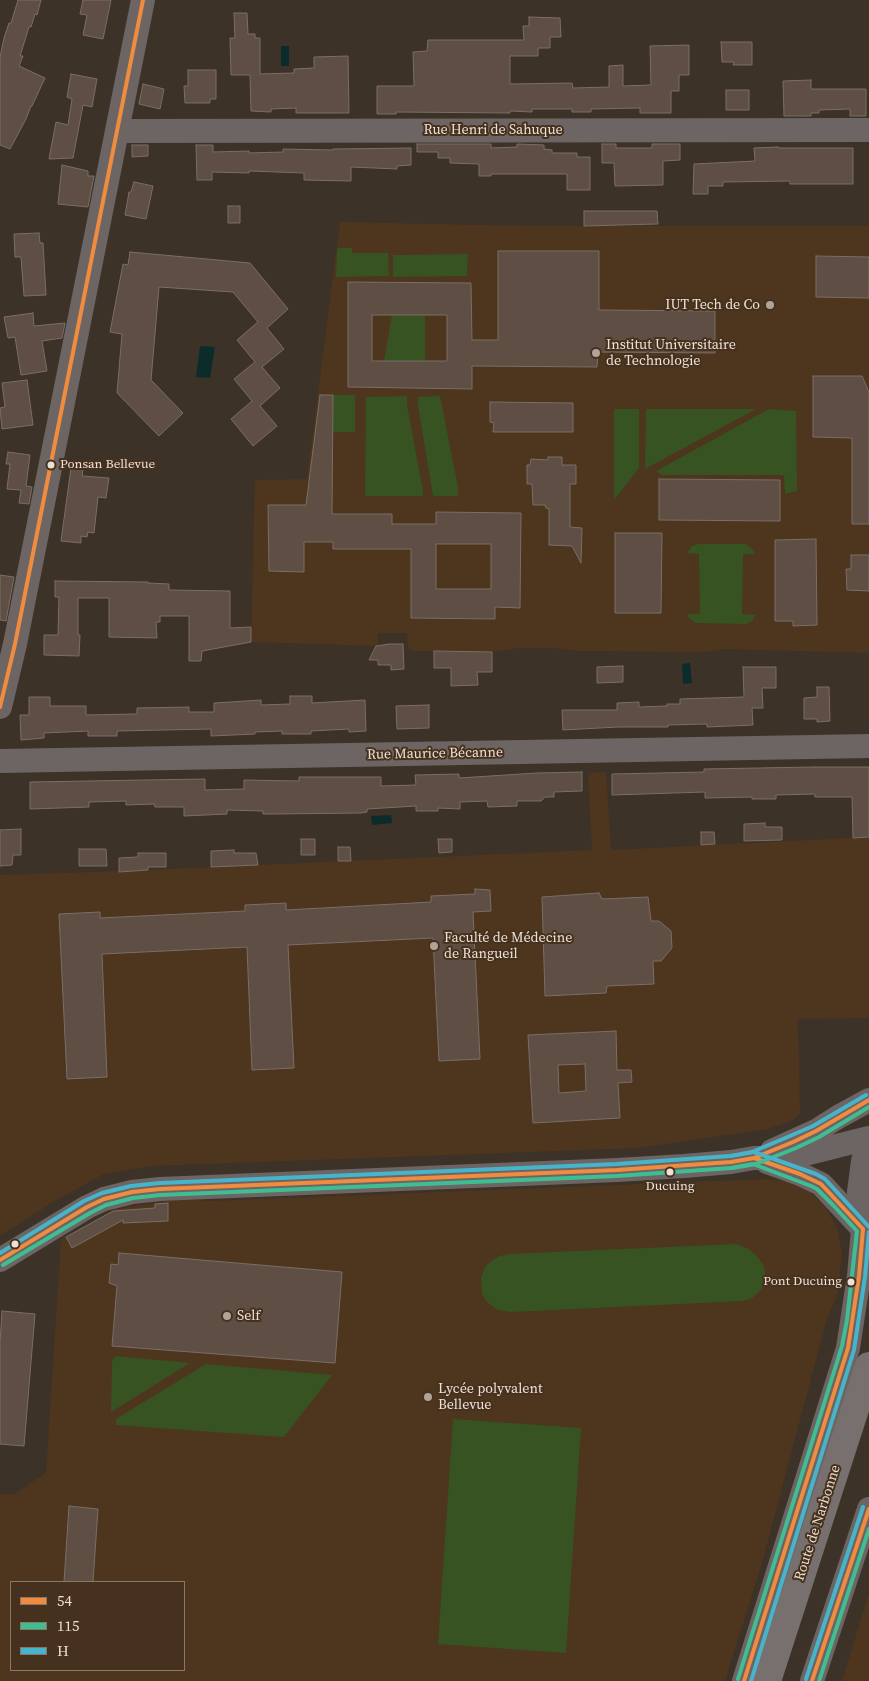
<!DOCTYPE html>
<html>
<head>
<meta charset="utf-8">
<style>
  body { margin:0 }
  #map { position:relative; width:869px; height:1681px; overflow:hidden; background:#3d3227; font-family:"Source Serif 4",serif }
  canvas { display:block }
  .legend { position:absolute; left:10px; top:1581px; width:175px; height:90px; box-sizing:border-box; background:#46311e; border:1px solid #897767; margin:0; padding:6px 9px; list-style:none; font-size:15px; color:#eee0d5 }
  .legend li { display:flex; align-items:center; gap:10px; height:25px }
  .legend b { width:25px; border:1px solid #897767 }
</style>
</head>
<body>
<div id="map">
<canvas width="869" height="1681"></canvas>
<ul class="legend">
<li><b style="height:6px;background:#f08c3f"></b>54</li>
<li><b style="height:6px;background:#40be93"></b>115</li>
<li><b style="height:6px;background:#46b5cc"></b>H</li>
</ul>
</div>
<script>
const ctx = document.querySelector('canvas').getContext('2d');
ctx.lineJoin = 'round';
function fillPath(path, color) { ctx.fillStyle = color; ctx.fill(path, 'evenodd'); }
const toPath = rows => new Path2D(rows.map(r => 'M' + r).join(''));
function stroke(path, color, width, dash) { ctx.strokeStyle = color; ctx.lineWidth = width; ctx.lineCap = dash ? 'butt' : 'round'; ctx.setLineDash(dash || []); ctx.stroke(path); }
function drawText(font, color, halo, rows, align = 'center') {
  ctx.font = font + ' "Source Serif 4",serif'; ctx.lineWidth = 4; ctx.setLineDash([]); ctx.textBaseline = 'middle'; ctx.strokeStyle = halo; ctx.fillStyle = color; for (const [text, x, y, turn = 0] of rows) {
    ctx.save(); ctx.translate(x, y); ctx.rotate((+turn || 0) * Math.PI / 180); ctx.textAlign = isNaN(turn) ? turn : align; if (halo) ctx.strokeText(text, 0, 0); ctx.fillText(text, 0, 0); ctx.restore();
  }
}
fillPath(toPath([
  [340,222,531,226,869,226,869,653,725,649,706,652,579,651,555,648,518,648,492,652,414,651,408,648,407,633,378,633,378,646,376,646,251,642,255,480,307,479],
  [606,772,611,850,869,837,869,1018,797,1019,799,1050,800,1114,792,1121,768,1129,639,1148,152,1166,104,1174,53,1202,0,1236,0,875,124,871,592,850,588,773],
  [766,1179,787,1181,803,1186,825,1206,837,1228,842,1253,838,1293,826,1322,762,1563,725,1681,0,1681,0,1494,13,1495,46,1473,61,1239,116,1209,176,1199,212,1201],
  [11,1582,184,1582,184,1670,11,1670],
  [869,1593,869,1681,842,1681]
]), '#4d351e');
fillPath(toPath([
  [339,248,352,248,352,253,388,253,389,276,336,277,337,249],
  [468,254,467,276,393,277,393,255],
  [392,315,425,315,425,361,384,361],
  [333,395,355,395,355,432,333,432],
  [407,396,407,405,423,491,423,496,365,496,366,397],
  [440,396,458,487,458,496,433,496,418,406,418,397],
  [614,409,639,409,639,468,614,500],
  [646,409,756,409,645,469],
  [769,409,796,411,797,491,785,494,784,475,662,475,656,471],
  [698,544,746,544,753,550,755,554,743,554,742,614,755,615,752,621,746,624,696,623,689,618,687,614,700,614,699,554,687,553,692,546],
  [736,1244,749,1249,757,1256,764,1266,765,1273,765,1284,759,1292,752,1298,743,1301,511,1312,498,1310,487,1302,482,1294,481,1278,485,1267,491,1261,500,1256,508,1254],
  [115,1356,190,1363,111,1412,112,1361],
  [206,1364,332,1375,284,1437,116,1425,116,1419],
  [453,1419,581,1428,566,1653,438,1644]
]), '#375322');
fillPath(toPath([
  [281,46,289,46,289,66,281,66],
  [200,346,215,347,210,378,196,377],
  [690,663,692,683,683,684,682,664],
  [391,815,392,823,372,825,371,816]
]), '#0c2c2c');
const building = toPath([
  [18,0,41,0,37,15,35,14,31,27,29,27,20,56,23,56,19,66,45,78,32,106,31,106,26,119,10,149,0,145,0,57,4,38,9,23,11,23,18,0],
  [83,0,111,0,103,39,83,35,87,15,80,14,83,0],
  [234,13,247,13,248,34,255,34,255,38,260,38,260,74,294,73,294,69,314,68,314,57,348,56,349,113,296,113,296,108,271,109,271,112,251,111,250,75,231,75,230,38,235,38,234,13],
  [529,17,560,18,561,37,550,37,550,48,538,48,538,56,510,56,510,84,572,83,573,88,609,87,609,66,623,65,623,86,651,85,650,46,689,45,689,75,679,75,679,91,671,91,671,113,640,113,640,108,591,109,591,112,572,112,572,109,532,109,532,112,510,111,510,113,396,112,396,114,377,114,377,86,414,86,413,52,427,51,428,40,524,40,523,26,529,26,529,17],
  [721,42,752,42,752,65,733,65,734,62,722,62,721,42],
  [188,70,216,70,216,99,210,99,210,103,185,103,184,86,188,86,188,70],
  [71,74,97,79,92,107,83,105,73,158,49,159,56,122,68,125,72,99,67,97,71,74],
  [811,80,811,89,866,89,866,116,850,116,850,109,819,110,819,113,811,113,811,116,784,116,783,81,811,80],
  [143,84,164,89,160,109,139,104,143,84],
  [726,90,749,90,749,110,726,110,726,90],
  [417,144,491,144,491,148,517,147,517,144,544,145,544,149,552,150,552,153,577,153,577,157,590,157,590,190,567,190,567,174,491,174,491,176,479,176,479,164,450,163,450,158,438,158,438,152,417,152,417,144],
  [602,144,616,144,616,148,652,148,652,144,680,144,680,160,663,161,663,185,615,186,614,163,602,163,602,144],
  [132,145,148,145,148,156,132,157,132,145],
  [196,145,213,145,213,152,249,151,249,153,283,152,283,149,333,150,333,149,411,148,411,165,397,166,397,169,351,167,351,181,304,180,304,173,249,171,249,173,212,172,212,180,197,180,196,145],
  [778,147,778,148,853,148,853,184,790,184,790,181,723,182,723,186,708,186,708,194,693,194,694,164,755,161,754,148,778,147],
  [62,165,88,171,88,176,94,176,88,207,58,204,62,165],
  [134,182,153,186,146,219,125,215,129,192,131,192,134,182],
  [228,206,240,206,240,223,228,223,228,206],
  [584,211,657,211,658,224,584,226,584,211],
  [39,233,40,243,43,243,46,295,24,296,21,257,15,257,14,234,39,233],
  [498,251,599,251,599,310,715,311,715,353,598,352,597,367,472,366,472,389,348,387,348,282,471,283,472,340,498,340,498,251],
  [372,315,447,315,447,361,372,361,372,315],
  [130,252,250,263,288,309,267,328,284,349,262,367,280,388,260,406,277,426,253,446,231,419,252,401,234,379,255,362,237,340,258,322,233,292,159,287,151,380,183,413,159,436,117,393,122,334,110,332,123,264,128,265,130,252],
  [816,256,869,257,869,298,816,297,816,256],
  [33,313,34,326,65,323,62,338,42,341,47,371,21,375,15,337,8,338,4,317,33,313],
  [813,376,862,376,869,392,869,524,852,524,852,438,813,437,813,376],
  [27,380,33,425,2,429,0,408,5,407,2,383,27,380],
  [320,395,333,395,332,514,392,514,392,524,436,524,436,512,521,513,520,608,495,607,495,619,411,618,411,549,333,549,333,542,304,542,304,572,269,571,268,505,306,505,320,395],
  [436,544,491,544,491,589,436,589,436,544],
  [490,402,573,403,573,432,493,432,494,423,490,422,490,402],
  [8,452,30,455,26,486,32,487,29,504,19,503,21,490,7,489,10,464,6,464,8,452],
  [548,457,562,457,562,465,576,465,576,484,570,484,570,527,582,528,581,563,572,546,549,545,549,509,546,508,545,505,533,505,532,484,527,484,527,465,530,465,531,459,548,460,548,457],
  [71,468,83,469,82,476,109,478,106,498,98,497,94,533,88,532,87,537,81,536,81,543,61,541,71,468],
  [659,479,780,480,780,521,659,520,659,479],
  [615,533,662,533,661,613,615,613,615,533],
  [816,539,817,625,793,626,793,621,775,621,775,540,816,539],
  [851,555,869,555,869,591,847,590,846,569,851,569,851,555],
  [0,575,14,577,6,621,0,620,0,575],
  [55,581,148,582,148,583,169,584,169,590,230,591,230,628,251,627,251,642,202,651,201,661,189,661,189,616,160,616,160,622,156,622,157,638,109,637,109,598,78,598,78,635,80,635,79,656,44,655,44,635,58,635,59,597,55,597,55,581],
  [389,644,403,644,404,669,391,670,391,665,378,665,378,660,369,660,376,646,389,644],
  [434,651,492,652,492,672,477,672,478,685,451,686,451,668,434,668,434,651],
  [623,666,623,682,597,683,597,667,623,666],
  [743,667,776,667,776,688,762,688,763,708,752,708,753,725,707,727,707,724,668,725,668,727,618,727,563,730,562,710,617,710,617,703,639,702,639,707,667,706,667,704,680,704,680,699,744,697,743,667],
  [817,687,829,687,830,721,817,722,817,719,804,719,804,698,817,697,817,687],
  [290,696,312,696,312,703,365,700,366,731,349,732,349,729,311,731,311,734,282,734,282,731,255,732,255,734,211,736,211,729,117,731,117,736,88,736,88,731,44,733,44,738,21,740,20,715,29,715,29,697,50,697,50,706,86,706,86,715,137,714,137,708,189,707,189,712,214,712,214,703,261,700,261,705,290,704,290,696],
  [429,705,429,728,397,729,396,706,429,705],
  [814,767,869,767,869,837,853,838,852,797,815,797,815,794,776,795,776,799,752,799,752,797,705,798,705,792,612,795,612,774,704,772,704,769,814,767],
  [582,772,582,791,554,792,554,797,545,797,541,801,517,801,517,806,488,807,487,801,460,802,460,809,438,808,438,811,416,811,416,806,367,809,367,812,361,813,274,814,263,814,263,811,227,810,227,814,184,816,184,807,155,807,154,804,126,805,126,801,89,802,89,807,30,809,30,782,205,779,205,790,244,789,244,780,299,781,299,777,381,777,381,786,416,785,415,775,459,774,459,778,537,773,582,772],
  [765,823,765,827,782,827,782,840,744,841,744,824,765,823],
  [21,829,21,855,13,855,12,865,0,866,0,830,21,829],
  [701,832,714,832,715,844,701,845,701,832],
  [301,839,315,839,315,855,301,855,301,839],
  [438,839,452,839,452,852,439,853,438,839],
  [338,847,350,847,351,861,338,861,338,847],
  [79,849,106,849,107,866,79,866,79,849],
  [234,850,234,853,256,853,258,865,211,867,211,851,234,850],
  [138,853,166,853,166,867,148,867,148,870,119,872,119,858,138,857,138,853],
  [475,889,490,890,491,911,473,912,480,1059,439,1061,433,938,288,945,294,1068,252,1070,247,947,102,954,107,1077,67,1079,59,914,100,912,100,918,245,911,245,905,286,903,286,910,431,902,431,896,475,894,475,889],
  [599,893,602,899,648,897,651,921,659,921,671,931,672,948,661,961,653,961,654,984,607,986,606,993,545,996,542,897,599,893],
  [616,1031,617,1070,631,1070,632,1082,618,1083,620,1118,533,1123,528,1035,616,1031],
  [585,1064,586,1091,559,1093,558,1065,585,1064],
  [168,1203,168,1221,123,1223,123,1220,72,1248,66,1237,113,1211,155,1208,155,1204,168,1203],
  [119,1253,342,1272,335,1363,112,1346,117,1286,109,1283,111,1264,118,1265,119,1253],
  [2,1311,35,1314,24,1446,0,1444,0,1343,2,1311],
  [69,1506,98,1509,93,1582,64,1582,69,1506]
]);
fillPath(building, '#5f4e43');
stroke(building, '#7a6e67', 1);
stroke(toPath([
  [117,131,869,130],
  [0,707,15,644,143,0],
  [0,761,869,746],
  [772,1151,816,1131,838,1117,869,1100],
  [767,1162,800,1174,821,1184,863,1229],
  [0,1260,87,1207,104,1199,132,1192,160,1189,617,1170,684,1166,731,1162,754,1158,793,1157,869,1138],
  [744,1681,848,1348,859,1276,863,1229,859,1192,863,1161,869,1142],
  [812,1681,869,1509]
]), '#6c6563', 24);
stroke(toPath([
  [767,1681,869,1366]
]), '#78706e', 28);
stroke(toPath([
  [0,707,15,644,143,0],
  [754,1158,800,1174,821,1184,863,1229],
  [0,1260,87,1207,104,1199,132,1192,160,1189,617,1170,731,1162,754,1158,793,1142,816,1131,869,1100],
  [744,1681,848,1348,859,1276,863,1229],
  [812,1681,869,1509]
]), '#f08c3f', 4);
stroke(toPath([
  [733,1168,756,1164,796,1148,819,1137,869,1107],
  [3,1265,90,1213,106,1205,133,1198,160,1195,617,1176,731,1168,753,1164,811,1186,817,1189,832,1204,857,1231,847,1320,842,1346,738,1679],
  [819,1681,869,1529]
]), '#40be93', 4);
stroke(toPath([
  [731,1156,752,1152,790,1136,813,1126,866,1095],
  [0,1253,84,1201,102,1193,131,1186,160,1183,617,1164,730,1156,754,1152,816,1174,825,1179,869,1227],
  [806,1679,863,1507],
  [751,1681,854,1350,865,1277,869,1232]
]), '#46b5cc', 4);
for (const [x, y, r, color] of [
  [770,305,5,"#b0a398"],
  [596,353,5,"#b0a398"],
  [51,465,4.5,"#eee0d5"],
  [434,946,5,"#b0a398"],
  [670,1172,4.5,"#eee0d5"],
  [15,1244,4.5,"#eee0d5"],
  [851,1282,4.5,"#eee0d5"],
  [227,1316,5,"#b0a398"],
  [428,1397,5,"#b0a398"]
]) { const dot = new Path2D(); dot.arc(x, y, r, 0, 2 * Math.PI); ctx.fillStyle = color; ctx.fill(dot); stroke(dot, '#46311e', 2); }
drawText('13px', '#eee0d5', '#46311e', [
  ["Ponsan Bellevue",60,465],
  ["Ducuing",670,1187,"center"],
  ["Pont Ducuing",842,1282,"right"]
], 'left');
drawText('14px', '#eee0d5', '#46311e', [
  ["Rue Henri de Sahuque",493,130],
  ["Rue Maurice Bécanne",435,754,-1],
  ["Route de Narbonne",818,1523,-72]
]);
drawText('14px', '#eee0d5', '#46311e', [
  ["IUT Tech de Co",760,305,"right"],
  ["Institut Universitaire",606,345],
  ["de Technologie",606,361],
  ["Faculté de Médecine",444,938],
  ["de Rangueil",444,954],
  ["Self",237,1316],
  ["Lycée polyvalent",438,1389],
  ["Bellevue",438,1405]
], 'left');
</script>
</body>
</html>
